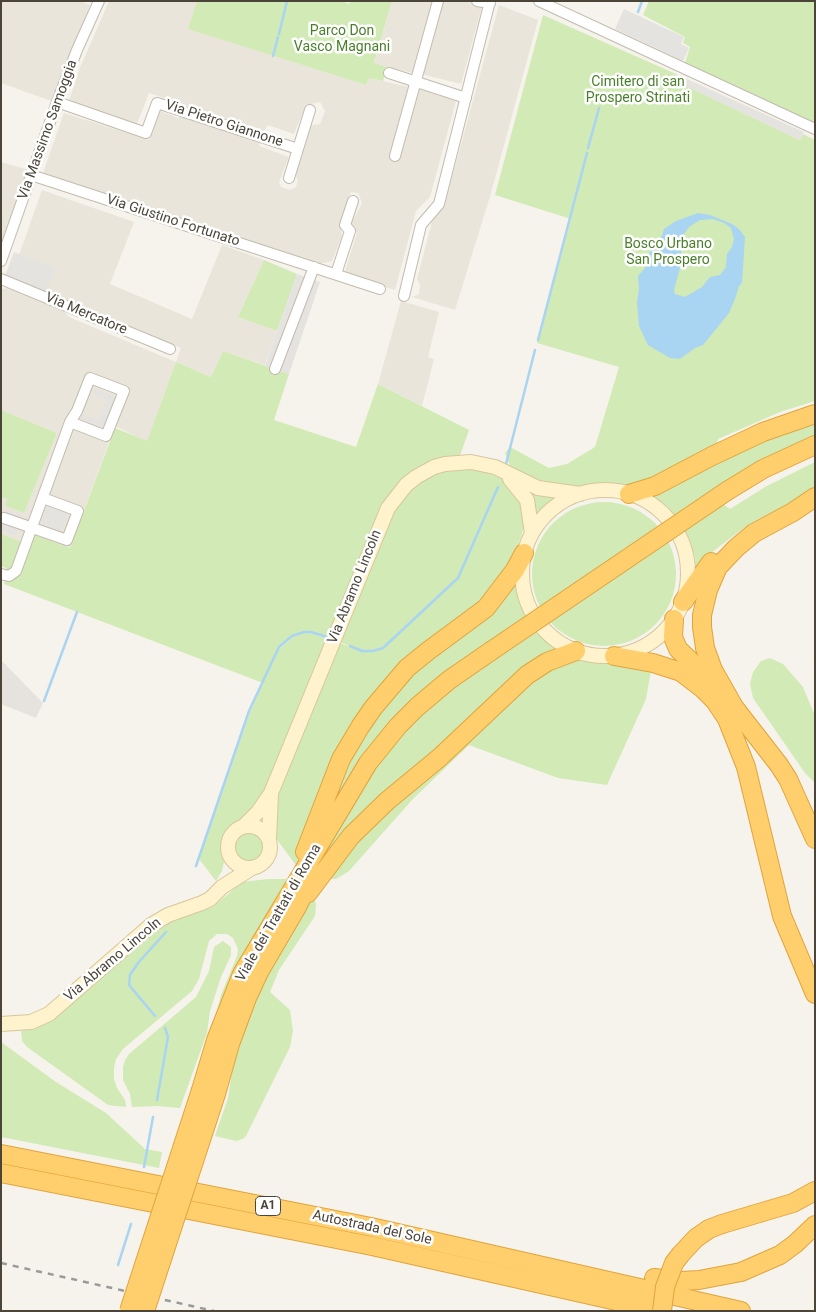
<!DOCTYPE html>
<html>
<head>
<meta charset="utf-8">
<style>
  body { margin:0 }
  #map { position:relative; width:816px; height:1312px; overflow:hidden; background:#f6f3ec; font-family:Roboto,sans-serif }
  canvas { display:block }
  .frame { position:absolute; inset:0; border:2px solid #4b4439; pointer-events:none }
</style>
</head>
<body>
<div id="map">
<canvas width="816" height="1312"></canvas>
<div class="frame"></div>
</div>
<script>
const ctx = document.querySelector('canvas').getContext('2d');
ctx.lineJoin = 'round';
function fillPath(path, color) { ctx.fillStyle = color; ctx.fill(path, 'evenodd'); }
const toPath = rows => new Path2D(rows.map(r => 'M' + r).join(''));
function stroke(path, color, width, dash) { ctx.strokeStyle = color; ctx.lineWidth = width; ctx.lineCap = dash ? 'butt' : 'round'; ctx.setLineDash(dash || []); ctx.stroke(path); }
function drawText(font, color, halo, rows, align = 'center') {
  ctx.font = font + ' Roboto,sans-serif'; ctx.lineWidth = 5; ctx.setLineDash([]); ctx.textBaseline = 'middle'; ctx.strokeStyle = halo; ctx.fillStyle = color; for (const [text, x, y, turn = 0] of rows) {
    ctx.save(); ctx.translate(x, y); ctx.rotate((+turn || 0) * Math.PI / 180); ctx.textAlign = isNaN(turn) ? turn : align; if (halo) ctx.strokeText(text, 0, 0); ctx.fillText(text, 0, 0); ctx.restore();
  }
}
fillPath(toPath([
  [1,1,80,1,90,5,54,102,1,83],
  [109,1,197,1,189,29,366,85,369,78,418,89,456,101,430,197,416,211,395,290,344,274,357,233,350,226,362,203,358,193,351,192,340,224,342,236,332,261,319,264,279,250,43,173,64,113,149,140,160,111,178,118,181,113,260,140,259,146,289,157,279,182,281,187,290,190,296,187,298,180,294,173,308,126,320,124,325,111,320,102,306,105,294,134,268,125,264,131,149,93,137,124,69,101,79,70],
  [392,1,434,1,413,73,374,64],
  [441,1,465,1,482,6,461,84,421,74],
  [499,5,538,20,491,193,455,310,412,297,419,294,420,285,417,279,433,218,444,207],
  [1,162,29,170,1,246],
  [42,190,134,222,110,284,192,319,222,245,264,260,238,317,277,331,265,365,223,351,211,377,176,362,147,442,115,426,70,548,34,535,30,545,1,534,1,497,7,499,5,506,24,513,57,433,1,410,2,289,8,288,62,309,69,317,176,362,181,348,93,310,11,278],
  [401,301,439,312,428,357,434,359,422,406,378,384]
]), '#eae5da');
fillPath(toPath([
  [1,660,43,703,36,718,1,704]
]), '#e6e2dd');
fillPath(toPath([
  [197,1,342,1,349,4,350,1,392,1,374,63,387,67,383,81,369,78,366,85,188,29],
  [649,1,815,1,815,123,685,63,690,47,683,43,685,37,643,15],
  [543,15,676,74,674,80,800,140,803,134,815,140,815,401,780,412,718,439,716,447,666,475,627,486,605,484,578,489,559,490,511,469,505,453,510,447,549,468,567,464,595,447,619,367,537,343,571,219,495,195],
  [264,260,297,274,277,331,238,317],
  [223,351,289,374,274,420,356,447,378,384,469,430,459,458,413,473,330,638,318,633,304,631,287,639,278,648,271,665,279,649,293,637,304,633,311,633,328,639,267,791,242,822,235,825,224,838,222,846,224,862,222,871,216,881,199,859,250,712,263,683,4,584,6,568,1,566,1,534,30,545,34,535,70,548,115,428,147,441,176,362,211,377],
  [1,410,57,433,24,513,5,506,7,499,1,497],
  [815,422,815,441,720,502,730,509,765,487,815,462,815,492,753,522,741,530,711,553,696,574,695,557,687,534,677,518,668,507,652,495,742,449],
  [463,468,483,471,502,479,520,497,525,525,516,551,520,588,525,605,538,628,559,646,575,654,594,659,614,659,652,665,646,699,641,699,646,699,607,785,558,778,469,745,412,800,349,871,336,879,321,878,295,864,278,841,275,835,273,821,278,794,340,643,362,651,340,642,396,506,414,487,435,473,462,469,465,471],
  [529,490,558,496,534,515,527,492],
  '532 574a72 72 0 1 1 144 0a72 72 0 1 1-144 0Z',
  [770,658,783,664,803,687,815,716,815,783,805,773,753,698,750,684,753,672,761,661],
  '235 848a14 14 0 1 1 28 0a14 14 0 1 1-28 0Z',
  [268,879,287,879,248,947,216,1015,221,995,237,956,238,949,233,938,227,934,217,934,209,941,199,979,192,991,123,1049,116,1059,114,1068,114,1079,117,1088,125,1100,126,1107,108,1105,27,1047,22,1041,21,1031,40,1026,49,1021,157,929,168,923,213,907,242,882],
  [314,895,316,905,315,916,279,970,270,992,290,1010,293,1031,290,1047,246,1136,243,1139,236,1141,215,1136,228,1098,235,1053,249,1014,262,985],
  [223,941,231,947,231,955,221,977,210,1011,207,1033,180,1108,157,1106,132,1107,130,1094,123,1080,123,1067,125,1060,129,1054,196,997,209,971,214,947],
  [1,1042,56,1082,106,1113,145,1149,162,1152,159,1168,1,1137]
]), '#d2eab5');
fillPath(toPath([
  [624,9,684,37,681,44,689,48,683,61,615,29],
  [676,74,804,132,800,140,673,80],
  [14,252,56,268,45,294,4,278],
  [297,274,320,282,289,374,265,366],
  [95,388,118,398,105,432,80,422,83,414,98,420,106,400,93,394],
  [47,504,69,512,60,535,39,528],
  [6,510,22,515,15,535,1,530,1,522]
]), '#e5e3e0');
fillPath(toPath([
  [698,213,710,215,732,224,739,229,745,237,742,283,739,286,735,299,729,313,703,345,695,348,680,359,670,358,648,345,639,326,637,302,639,289,638,276,645,268,648,262,648,256,656,240,662,236,664,229,676,221],
  [713,219,724,223,731,228,734,239,732,247,727,254,726,267,720,275,710,277,702,287,685,297,675,294,674,290,681,264,681,245,684,234,689,227,700,220]
]), '#a9d4f2');
stroke(toPath([
  [638,12,642,1],
  [279,34,287,1],
  [273,56,278,37],
  [588,148,599,108],
  [538,340,587,153],
  [506,464,535,350],
  [350,646,362,651,373,651,383,648,458,578,498,487],
  [44,701,77,612],
  [196,866,249,711,279,647,292,636,304,632,311,632,327,637],
  [155,1016,129,985,130,975,138,963,166,932],
  [157,1100,168,1037,165,1028],
  [144,1167,153,1117],
  [118,1265,131,1224]
]), '#a9d4f2', 2.5);
const street = toPath([
  [477,1,490,3],
  [539,1,815,129],
  [389,73,466,98],
  [57,102,146,133,157,103,298,149],
  [395,156,438,1],
  [31,175,380,289],
  [289,178,310,110],
  [1,261,57,102,77,50,99,1],
  [336,274,350,231,345,225,353,201],
  [1,279,170,349],
  [404,296,421,225,439,204,490,1],
  [275,369,314,267],
  [4,518,67,540,78,511,43,498],
  [1,574,9,576,16,571,70,422,77,411,90,378,124,391,106,436,70,422]
]);
const secondary = toPath([
  [510,479,527,500,532,533],
  '522 573a83 83 0 1 1 166 0a83 83 0 1 1-166 0Z',
  '228 847a21 21 0 1 1 42 0a21 21 0 1 1-42 0Z',
  [244,826,258,812,271,793,388,508,406,485,416,477,434,467,445,464,471,462,495,467,538,488,580,494],
  [269,839,271,795],
  [1,1024,31,1022,49,1014,151,925,168,915,202,903,210,899,222,887,252,868]
]);
const highway = toPath([
  [727,491,763,469,815,445],
  [629,494,655,486,712,456,763,432,815,414],
  [683,602,711,562],
  [674,619,673,637,678,649,708,678,734,707,779,765,788,779,815,839],
  [614,656,653,663,681,672,702,688,715,701,727,719,746,767,782,916,815,994],
  [734,707,713,670,705,648,702,627,702,615,708,590,718,567,736,548,754,533,793,512,815,497],
  [305,852,341,759,360,727,373,708,407,668,428,651,486,608,515,570,524,553],
  [308,893,351,836,387,801,439,758,527,675,547,662,576,651],
  [201,1090,216,1040,242,974,368,763,398,726,417,707,449,680,491,651],
  [216,1094,230,1044,247,998,259,972,297,907,311,879],
  [1,1154,371,1227,741,1311],
  [1,1173,372,1246,661,1311],
  [722,1224,793,1203,815,1191],
  [654,1278,681,1281,699,1280,741,1272,780,1255,795,1244,815,1225]
]);
stroke(street, '#c2bbae', 12);
stroke(secondary, '#d6c79b', 16);
stroke(highway, '#e0a43c', 20);
stroke(street, '#fff', 10);
stroke(secondary, '#fff3cd', 14);
stroke(highway, '#ffcf6e', 18);
stroke(toPath([
  [1,1263,214,1311]
]), '#9a9a9a', 2.5, [6, 6]);
const highwayBridge = toPath([
  [491,651,727,491],
  [129,1311,201,1090],
  [145,1311,216,1094],
  [662,1311,665,1287,674,1263,681,1254,696,1238,709,1229,722,1224]
]);
stroke(highwayBridge, '#e0a43c', 20, []);
stroke(highwayBridge, '#ffcf6e', 18);
for (const [x, y, w] of [
  [268,1206,25]
]) { const box = new Path2D(); box.roundRect(x - w / 2, y - 9.5, w, 19, 4); ctx.fillStyle = '#fff'; ctx.fill(box); stroke(box, '#4b4439', 1); }
drawText('bold 12px', '#4b4439', null, [
  ["A1",268,1206]
]);
drawText('14px', '#4a7f2a', '#fff', [
  ["Parco Don",342,31],
  ["Vasco Magnani",342,47],
  ["Cimitero di san",638,82],
  ["Prospero Strinati",638,98],
  ["Bosco Urbano",668,244],
  ["San Prospero",668,260]
]);
drawText('14px', '#4b4439', '#fff', [
  ["Via Pietro Giannone",224,124,18],
  ["Via Massimo Samoggia",48,130,-70],
  ["Via Giustino Fortunato",173,221,18],
  ["Via Mercatore",86,314,23],
  ["Via Abramo Lincoln",355,587,-68],
  ["Viale dei Trattati di Roma",279,913,-60],
  ["Via Abramo Lincoln",113,960,-40],
  ["Autostrada del Sole",372,1228,12]
]);
</script>
</body>
</html>
